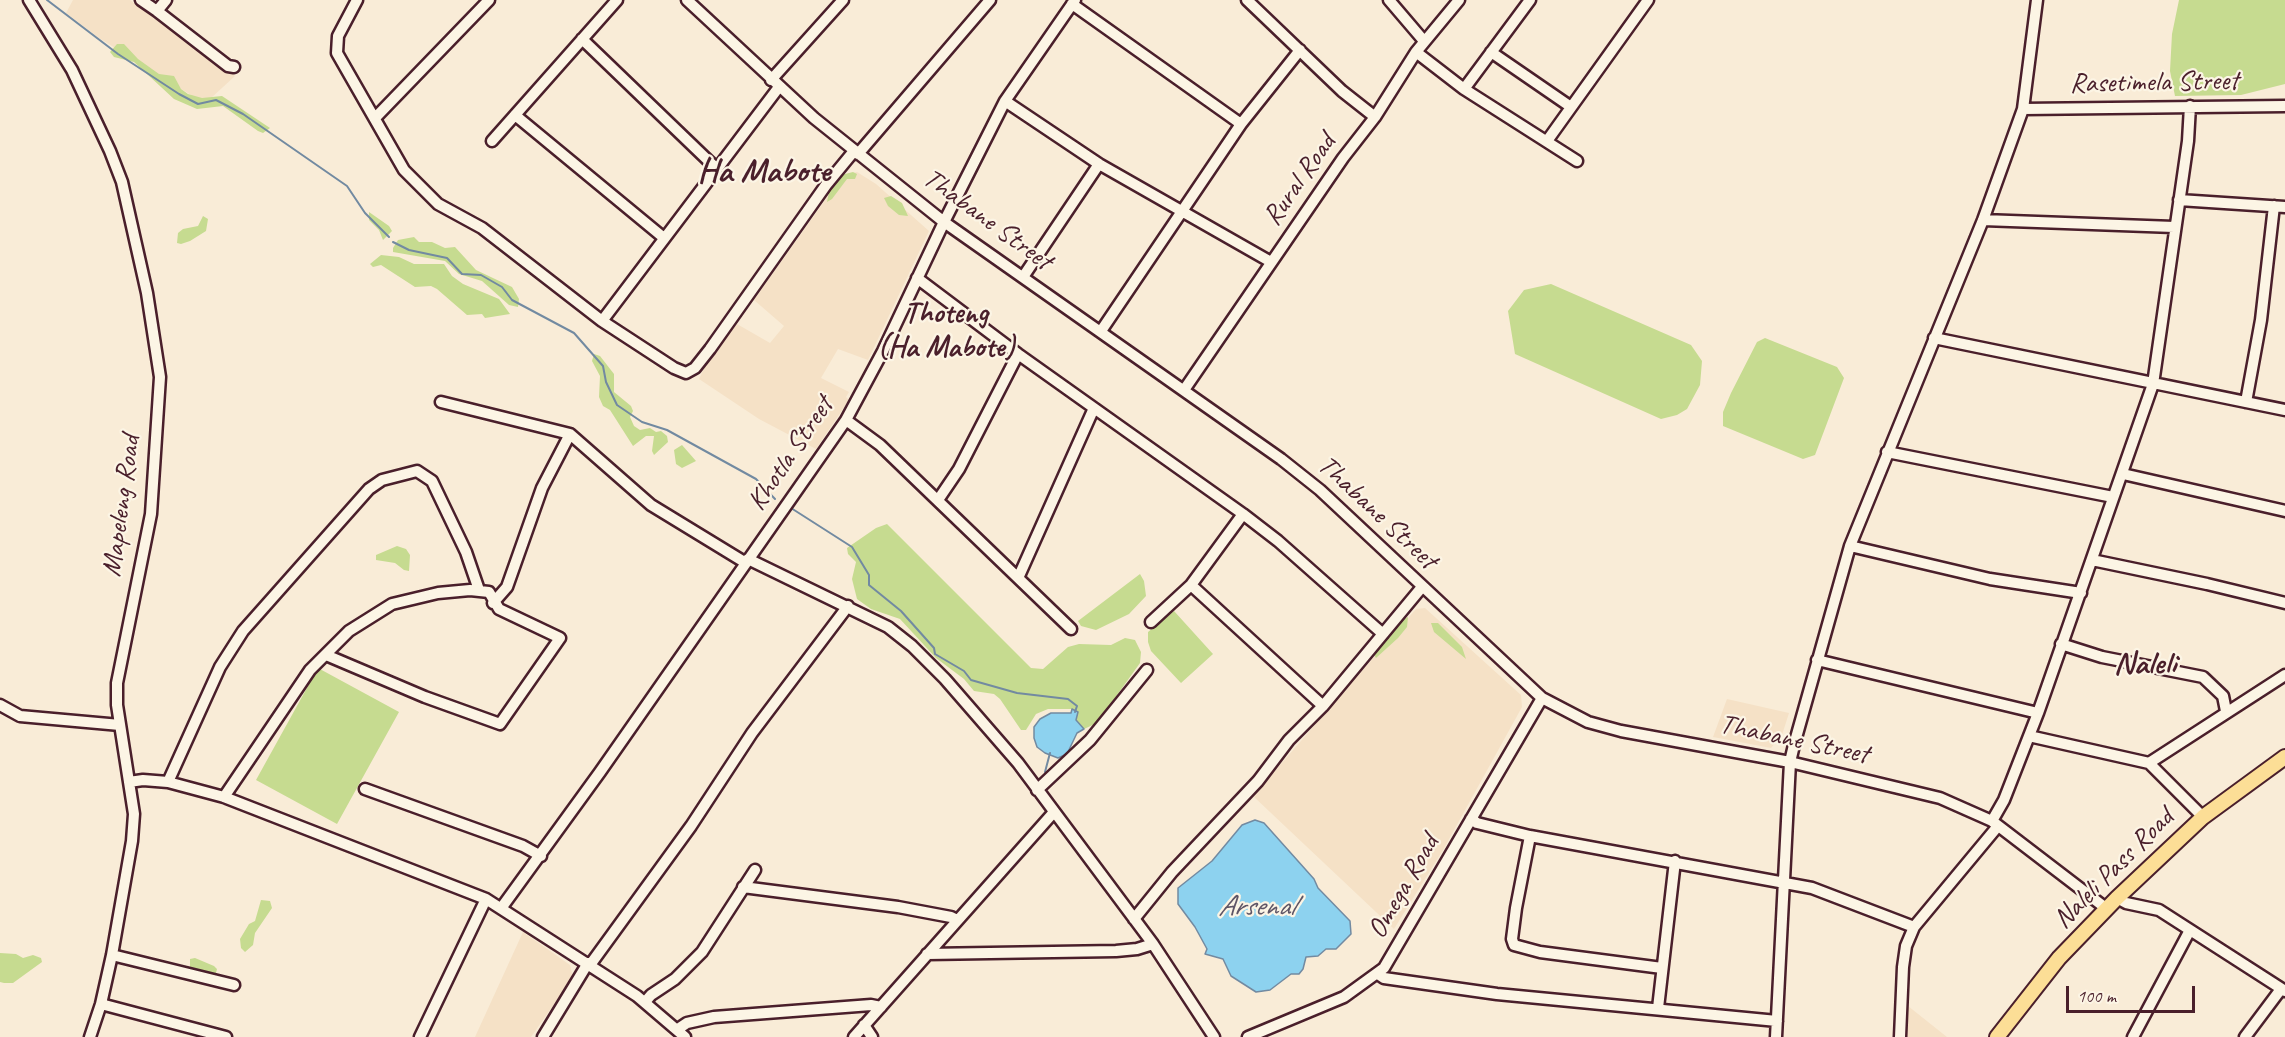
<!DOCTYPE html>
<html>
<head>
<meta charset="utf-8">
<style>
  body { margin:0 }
  #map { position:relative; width:2285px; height:1037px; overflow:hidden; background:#f9ecd7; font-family:Caveat,sans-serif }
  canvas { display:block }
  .scale { position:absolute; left:2066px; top:986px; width:129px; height:27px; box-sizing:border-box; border:3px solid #4a1f2b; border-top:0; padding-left:8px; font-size:18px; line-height:21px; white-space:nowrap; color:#4a1f2b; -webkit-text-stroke:4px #fcf5e5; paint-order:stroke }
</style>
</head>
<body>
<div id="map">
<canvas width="2285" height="1037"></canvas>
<div class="scale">100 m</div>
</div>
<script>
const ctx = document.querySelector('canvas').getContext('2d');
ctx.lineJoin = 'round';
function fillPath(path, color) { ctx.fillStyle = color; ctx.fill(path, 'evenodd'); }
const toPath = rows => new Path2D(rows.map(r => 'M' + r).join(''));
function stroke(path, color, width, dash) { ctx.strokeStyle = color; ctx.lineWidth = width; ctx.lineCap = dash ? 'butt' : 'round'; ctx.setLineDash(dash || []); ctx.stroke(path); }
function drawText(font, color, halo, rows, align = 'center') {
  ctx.font = font + ' Caveat,sans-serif'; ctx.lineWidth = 4.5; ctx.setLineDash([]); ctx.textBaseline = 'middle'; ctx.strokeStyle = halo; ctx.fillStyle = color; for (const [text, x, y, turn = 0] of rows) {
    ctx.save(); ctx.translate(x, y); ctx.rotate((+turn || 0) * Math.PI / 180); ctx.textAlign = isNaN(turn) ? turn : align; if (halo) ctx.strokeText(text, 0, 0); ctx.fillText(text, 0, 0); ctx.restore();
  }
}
fillPath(toPath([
  [73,0,130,0,235,76,210,99,199,100,99,38,66,13],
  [857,172,876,184,929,231,868,360,838,349,821,378,849,392,846,397,849,400,816,449,759,419,699,379,708,360,737,324,770,343,784,326,754,300,843,175],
  [1425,608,1521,695,1522,707,1443,850,1394,929,1253,796,1416,609],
  [1727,699,1789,713,1782,735,1771,748,1713,737],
  [523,932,570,965,573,977,531,1037,475,1037],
  [1908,1006,1947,1037,1906,1037]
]), '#f5e1c6');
fillPath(toPath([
  [2179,0,2285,0,2285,84,2241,95,2175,96,2170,71,2172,34],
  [117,44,124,44,138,59,159,74,174,76,181,89,188,94,202,98,222,96,270,128,263,133,258,131,223,106,197,109,174,99,134,62,114,57,110,52],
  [853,172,857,174,855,179,847,179,832,199,827,202,829,192,841,175],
  [891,196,902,203,908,216,899,215,888,206,884,198],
  [369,212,389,226,392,231,383,240,379,230,369,220],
  [203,216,208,219,206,231,190,241,181,244,177,243,178,233,183,229,198,226],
  [414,237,419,242,432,242,445,248,455,247,476,270,512,287,519,299,518,307,509,305,482,281,459,274,445,261,393,252,393,248,398,240],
  [381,255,399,257,414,264,444,264,452,276,463,284,499,299,510,314,485,318,482,314,467,315,437,289,431,286,415,287,381,265,373,267,370,264],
  [1551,284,1691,345,1702,361,1700,385,1687,409,1677,415,1661,419,1515,354,1508,311,1524,290],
  [1765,338,1837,367,1844,378,1815,455,1803,459,1723,426,1723,412,1731,393,1757,342],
  [594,354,600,356,614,374,614,392,631,406,633,411,630,417,634,426,640,430,650,428,656,432,661,431,667,436,668,442,654,455,652,451,654,436,646,436,633,446,610,410,603,406,599,397,600,376,592,361],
  [682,445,696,461,682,468,676,464,674,450],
  [887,524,1031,668,1043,669,1068,647,1079,644,1111,645,1125,638,1135,640,1141,652,1140,663,1097,723,1084,729,1076,720,1072,709,1048,709,1036,714,1026,730,1021,730,1000,699,994,694,974,691,964,679,936,658,900,619,871,609,857,599,852,579,856,562,848,554,847,548,876,528],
  [397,546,406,549,410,555,409,571,404,570,395,563,376,560,376,555],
  [1140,574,1144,581,1146,596,1129,614,1096,630,1081,626,1078,621],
  [1174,611,1213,654,1181,683,1151,651,1148,642,1148,632],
  [1408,617,1407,627,1398,638,1376,658,1374,655,1379,647,1404,619],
  [1431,623,1438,623,1462,647,1466,659,1434,632],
  [318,668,399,712,337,824,256,780],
  [261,900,270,901,272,908,255,933,253,945,245,952,241,948,240,939,249,924,255,921],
  [0,953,16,954,23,958,33,955,41,958,42,962,13,983,4,983,0,982],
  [195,958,214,966,217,969,216,973,214,975,190,967,190,959]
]), '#c6db90');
const water = toPath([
  [1072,709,1078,712,1076,720,1084,729,1077,733,1067,754,1058,758,1045,753,1037,747,1034,738,1034,727,1040,719,1051,713,1071,713,1072,709],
  [1255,820,1264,823,1314,879,1318,888,1350,921,1351,934,1336,949,1326,949,1318,956,1306,957,1303,969,1299,974,1291,974,1270,990,1256,992,1231,976,1223,959,1205,954,1207,949,1195,927,1178,904,1178,888,1212,861,1242,825,1255,820]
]);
fillPath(water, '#8dd2ef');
stroke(water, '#728aa1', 1.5);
stroke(toPath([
  [47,0,118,54,179,94,198,104,216,100,243,114,347,186,365,213,389,237],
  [393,242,409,250,447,258,462,274,481,275,502,287,512,300,574,333,603,366,606,382,617,405,642,422,667,430,756,479,775,499],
  [791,508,852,547,869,575,869,585,901,611,934,648,935,654,964,671,971,680,1017,693,1068,699,1077,706,1075,712],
  [1047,775,1045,772,1050,753]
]), '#728aa1', 2);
const minor = toPath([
  [29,0,72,70,110,151,122,182,147,293,160,377,151,514,117,683,117,705,134,814,132,841,112,955,101,1004,90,1037],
  [141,0,157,11,166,0],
  [357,0,338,36,337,53,404,170,438,204,482,228,602,321,674,368,686,373,695,368,710,349,826,185,854,151],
  [687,0,814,118,944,222,1281,459,1320,490,1542,698,1588,722,1621,731,1790,762,1940,798,1992,821,2107,909],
  [1247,0,1342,91,1375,117],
  [1389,0,1424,41],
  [1072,4,1241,124],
  [157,11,228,66,234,67],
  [582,39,717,169],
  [1416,52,1464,89,1577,161],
  [1491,52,1571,107],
  [771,80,843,0],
  [1464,89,1530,0],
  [1005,101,1099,164,1271,262],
  [2023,109,2285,106],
  [515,115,664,238],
  [376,117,489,0],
  [492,141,617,0],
  [1547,141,1648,0],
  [858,154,990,0],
  [2179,200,2285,207],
  [1983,220,2174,227],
  [1023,277,1099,164],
  [917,278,1018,354,1243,514,1278,541,1383,634],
  [602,321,779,87],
  [1101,331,1241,124,1300,50],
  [1934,338,2285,410],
  [1184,390,1343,158,1375,117,1416,52,1459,0],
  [441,402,570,434,651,505,746,563],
  [2246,402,2261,320,2274,206],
  [846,420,880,445,1071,629],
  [1887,452,2113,497],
  [2123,474,2285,511],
  [938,500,959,469,1018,354],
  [1850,546,1990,579,2081,593],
  [748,559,888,627,912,646,945,679,1018,763,1153,944,1214,1037],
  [2092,560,2207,584,2285,603],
  [1019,576,1094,408],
  [1191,585,1323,706],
  [493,603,507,587,542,488,570,434],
  [1151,622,1191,585,1243,514],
  [2061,644,2102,657,2203,677,2223,696,2226,711],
  [1817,660,2038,713],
  [0,705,20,716,120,725],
  [2029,736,2149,763,2203,817],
  [2149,763,2285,675],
  [129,782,143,780,168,782,224,797,486,899,637,996,685,1037],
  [168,782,220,667,243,631,369,489,382,480,417,471,432,481,466,552,479,590],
  [365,789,523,846,541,856],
  [1037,790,1090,740,1147,670],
  [224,797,310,670,349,631,392,604,438,593,470,590,489,592,499,609,560,638,500,724,425,697,326,655],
  [1471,819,1477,823,1530,836,1812,888,1914,927],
  [1992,821,2004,800,2038,713,2153,384,2188,141,2190,106],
  [1530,836,1516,908,1512,939,1514,945,1540,952,1662,968],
  [743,887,898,907,951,917,957,920],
  [2117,898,2126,903,2159,910,2285,991],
  [502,907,600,772,846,420,883,351,944,222,1005,101,1075,0],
  [1134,919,1172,872,1258,781,1289,740,1323,706,1422,587],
  [927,954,1116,951,1137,949,1153,944],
  [112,955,234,985],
  [590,965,691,826,752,733,848,606],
  [1378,974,1384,978,1497,994,1777,1021],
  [645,1002,651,995,675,979,702,952,755,870],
  [101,1004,226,1037],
  [1658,1008,1675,861],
  [864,1025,872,1037],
  [678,1029,687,1023,714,1017,871,1005,881,1007],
  [420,1037,486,899],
  [543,1037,588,963],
  [854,1037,1054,812],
  [1248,1037,1344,997,1384,968,1542,698],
  [1776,1037,1790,762,1794,745,1850,546,1983,220,2023,109,2037,0],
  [1900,1037,1903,967,1906,946,1914,927,1998,826],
  [2133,1037,2190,930],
  [2245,1037,2281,989]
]);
const major = toPath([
  [1997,1037,2059,958,2117,898,2203,817,2285,757]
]);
stroke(minor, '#4a1f2b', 15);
stroke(major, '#4a1f2b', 18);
stroke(minor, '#fcf5e5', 10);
stroke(major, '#fcde96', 14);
drawText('28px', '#4a1f2b', '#fcf5e5', [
  ["Rasetimela Street",2154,83,-1],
  ["Rural Road",1300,180,-55],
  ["Thabane Street",987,220,36],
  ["Khotla Street",791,454,-56],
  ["Mapeleng Road",122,506,-82],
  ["Thabane Street",1377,513,43],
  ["Thabane Street",1794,740,12],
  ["Naleli Pass Road",2114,869,-45],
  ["Omega Road",1404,887,-60]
]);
drawText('bold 30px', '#4a1f2b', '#fcf5e5', [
  ["Thoteng",946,314],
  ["(Ha Mabote)",946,348]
]);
drawText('italic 30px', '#5e5566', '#fcf5e5', [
  ["Arsenal",1256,907]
]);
drawText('bold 32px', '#4a1f2b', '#fcf5e5', [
  ["Naleli",2145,665]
]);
drawText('bold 34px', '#4a1f2b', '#fcf5e5', [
  ["Ha Mabote",764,172]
]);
</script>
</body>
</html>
